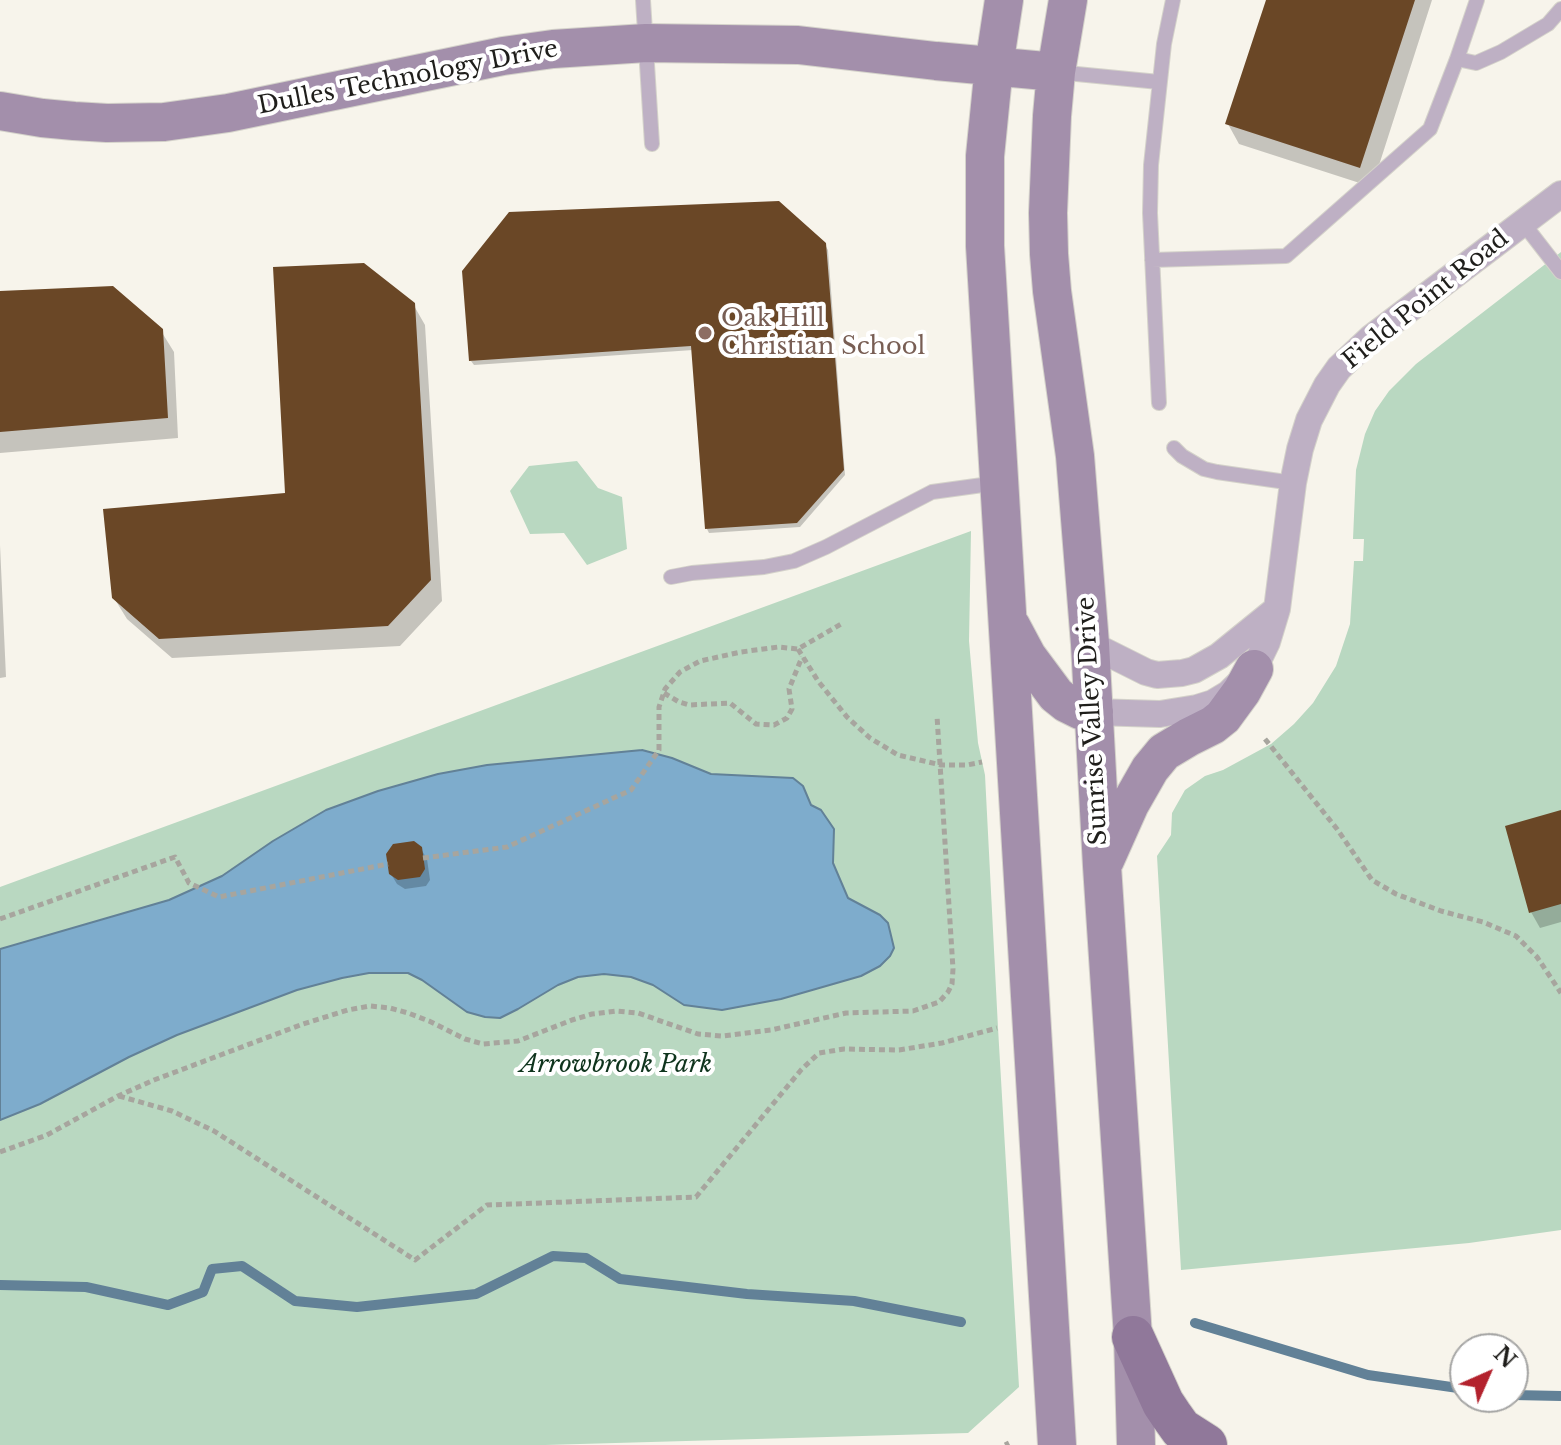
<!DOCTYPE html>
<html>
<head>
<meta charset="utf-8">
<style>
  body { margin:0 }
  #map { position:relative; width:1561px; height:1445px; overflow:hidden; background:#f7f4eb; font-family:"Libre Baskerville",serif }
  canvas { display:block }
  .north { position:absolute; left:1449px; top:1333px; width:80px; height:80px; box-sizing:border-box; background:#fff; border:2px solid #a5a5a4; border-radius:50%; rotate:45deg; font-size:22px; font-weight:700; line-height:32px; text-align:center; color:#1f1e1b }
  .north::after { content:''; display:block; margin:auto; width:28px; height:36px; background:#b3222d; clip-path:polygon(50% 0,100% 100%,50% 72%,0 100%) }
</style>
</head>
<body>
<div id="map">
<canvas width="1561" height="1445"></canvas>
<div class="north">N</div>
</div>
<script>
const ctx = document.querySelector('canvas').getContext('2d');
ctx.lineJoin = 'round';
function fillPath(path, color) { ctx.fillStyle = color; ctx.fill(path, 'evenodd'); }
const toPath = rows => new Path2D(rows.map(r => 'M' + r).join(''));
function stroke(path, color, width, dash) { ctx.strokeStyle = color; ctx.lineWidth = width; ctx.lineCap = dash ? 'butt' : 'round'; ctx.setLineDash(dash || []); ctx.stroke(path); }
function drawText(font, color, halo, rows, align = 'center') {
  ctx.font = font + ' "Libre Baskerville",serif'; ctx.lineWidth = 8; ctx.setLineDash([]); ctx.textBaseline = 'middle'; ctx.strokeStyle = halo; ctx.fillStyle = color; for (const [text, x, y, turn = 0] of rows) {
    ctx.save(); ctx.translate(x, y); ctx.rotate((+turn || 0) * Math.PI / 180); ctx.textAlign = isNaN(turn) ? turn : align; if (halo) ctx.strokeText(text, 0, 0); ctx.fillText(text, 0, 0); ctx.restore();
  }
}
fillPath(toPath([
  [1561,252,1561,1230,1469,1243,1181,1270,1157,856,1171,835,1172,813,1185,790,1205,776,1223,770,1271,744,1294,724,1313,703,1336,666,1350,624,1354,561,1363,561,1364,539,1353,539,1356,470,1365,434,1375,411,1389,391,1416,364],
  [577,461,598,488,622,497,627,549,587,565,564,533,530,534,510,491,529,466],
  [971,531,969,641,978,743,985,775,998,1028,1019,1387,968,1433,545,1445,0,1445,0,887]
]), '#b9d8c1');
const water = toPath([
  [642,750,672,758,711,774,793,778,803,786,811,805,821,810,834,829,833,863,848,898,880,915,888,923,894,948,890,956,880,966,861,976,781,999,722,1010,684,1005,653,985,631,977,604,974,578,977,558,985,518,1009,500,1018,485,1017,467,1012,422,980,408,973,369,973,342,978,297,990,177,1035,129,1057,40,1104,0,1120,0,949,169,900,222,876,273,841,326,810,378,791,438,774,487,765,642,750]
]);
fillPath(water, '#7eaccc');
stroke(water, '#628197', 2);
fillPath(toPath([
  [1268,0,1432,0,1372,187,1239,144,1228,124],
  [825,245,828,250,845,475,800,527,709,533,707,529,693,350,474,365,471,361],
  [0,293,161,331,174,352,178,438,0,453],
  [413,304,425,325,442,601,400,646,172,658,127,619,114,598,287,495],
  [0,545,6,677,0,678],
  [1561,812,1561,922,1540,928,1531,912],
  [421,849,427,859,430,880,426,886,405,889,397,884,391,874]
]), '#0003');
stroke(toPath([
  [0,1285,86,1287,168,1305,203,1292,212,1269,242,1266,295,1301,357,1307,476,1294,553,1256,586,1258,620,1279,747,1294,854,1301,961,1322],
  [1195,1323,1368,1375,1465,1389],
  [1513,1395,1561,1396]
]), '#628197', 10);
fillPath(toPath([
  [1266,0,1415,0,1360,168,1225,124],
  [779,201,826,243,844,470,797,523,705,529,691,346,469,361,462,271,509,212],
  [364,263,415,303,431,580,388,626,159,639,112,598,103,509,285,493,273,267],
  [113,286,163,329,168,418,0,432,0,291],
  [1561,810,1561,904,1529,913,1505,826],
  [414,841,422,847,425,869,420,877,398,880,389,874,386,854,393,844]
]), '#6a4726');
const lane = toPath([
  [643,0,652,144],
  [1457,59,1476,63,1501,52,1548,24,1561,9],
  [1056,72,1159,82],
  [1523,223,1561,272],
  [1152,260,1286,256,1430,129,1457,59,1477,0],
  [1159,403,1150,213,1151,165,1164,44,1173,0],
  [1174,448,1182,456,1204,469,1217,472,1293,483],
  [671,577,692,573,764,567,794,561,826,547,932,492,997,483]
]);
const street = toPath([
  [1090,644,1146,672,1157,675,1182,673,1194,670,1219,656,1277,609],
  [1094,712,1160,714,1197,708,1213,703,1228,694,1254,669,1267,642,1277,609,1293,483,1300,449,1309,420,1327,385,1339,368,1371,338,1561,194]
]);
const secondary = toPath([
  [1004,0,994,66,985,156,985,246,1057,1445],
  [1068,0,1056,72,1052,116,1048,213,1049,254,1052,291,1075,456,1090,644,1102,866,1133,1337,1136,1445],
  [0,111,42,118,74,121,107,123,164,122,228,113,503,56,553,49,646,43,798,45,936,61,1056,72],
  [1011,626,1027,656,1056,695,1066,703,1080,710,1094,712],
  [1105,860,1130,804,1150,769,1164,752,1189,737,1213,725,1223,717,1242,691,1254,669]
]);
const primary = toPath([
  [1133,1337,1163,1403,1171,1415,1181,1429,1206,1445]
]);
stroke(lane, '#d4d2ca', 16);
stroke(street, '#d4d2ca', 28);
stroke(secondary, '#d4d2ca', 40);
stroke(primary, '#d4d2ca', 44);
stroke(toPath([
  [798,649,818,681,847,717,870,738,898,755,941,765,967,765,982,762],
  [664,693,679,702,689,705,730,703,756,724,774,725,787,718,792,709,789,689,802,657],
  [1265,739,1337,829,1372,880,1396,894,1441,911,1483,922,1516,936,1537,957,1561,993],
  [423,858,507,847,631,790,659,750,659,707,665,689,680,672,700,661,741,652,778,647,798,649,843,623],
  [0,919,175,857,189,883,219,897,388,864],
  [119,1096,172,1111,214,1131,415,1260,487,1205,696,1197,801,1070,819,1053,844,1049,899,1050,942,1043,997,1028],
  [0,1152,47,1135,118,1096,154,1080,303,1024,348,1010,370,1006,390,1008,408,1013,429,1021,465,1039,483,1044,518,1041,572,1020,592,1014,616,1011,638,1013,698,1034,722,1036,771,1030,846,1013,913,1011,939,1002,948,992,952,984,953,969,937,716],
  [1005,1445,1009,1443]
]), '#a7a59e', 5, [6, 4]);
stroke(lane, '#beb0c4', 14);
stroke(street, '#beb0c4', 26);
stroke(secondary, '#a38fab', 38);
stroke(primary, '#90789a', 42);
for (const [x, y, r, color] of [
  [705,333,8,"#8d6e63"]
]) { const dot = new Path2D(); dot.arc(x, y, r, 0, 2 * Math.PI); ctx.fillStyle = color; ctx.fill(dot); stroke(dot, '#fff', 3); }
drawText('24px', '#1f1e1b', '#fff', [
  ["Dulles Technology Drive",408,78,-11],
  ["Field Point Road",1426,300,-39],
  ["Sunrise Valley Drive",1093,721,-93]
]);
drawText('24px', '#785e54', '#fff', [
  ["Oak Hill",721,319],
  ["Christian School",721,347]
], 'left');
drawText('italic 24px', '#0f341d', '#fff', [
  ["Arrowbrook Park",616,1065]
]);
</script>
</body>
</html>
